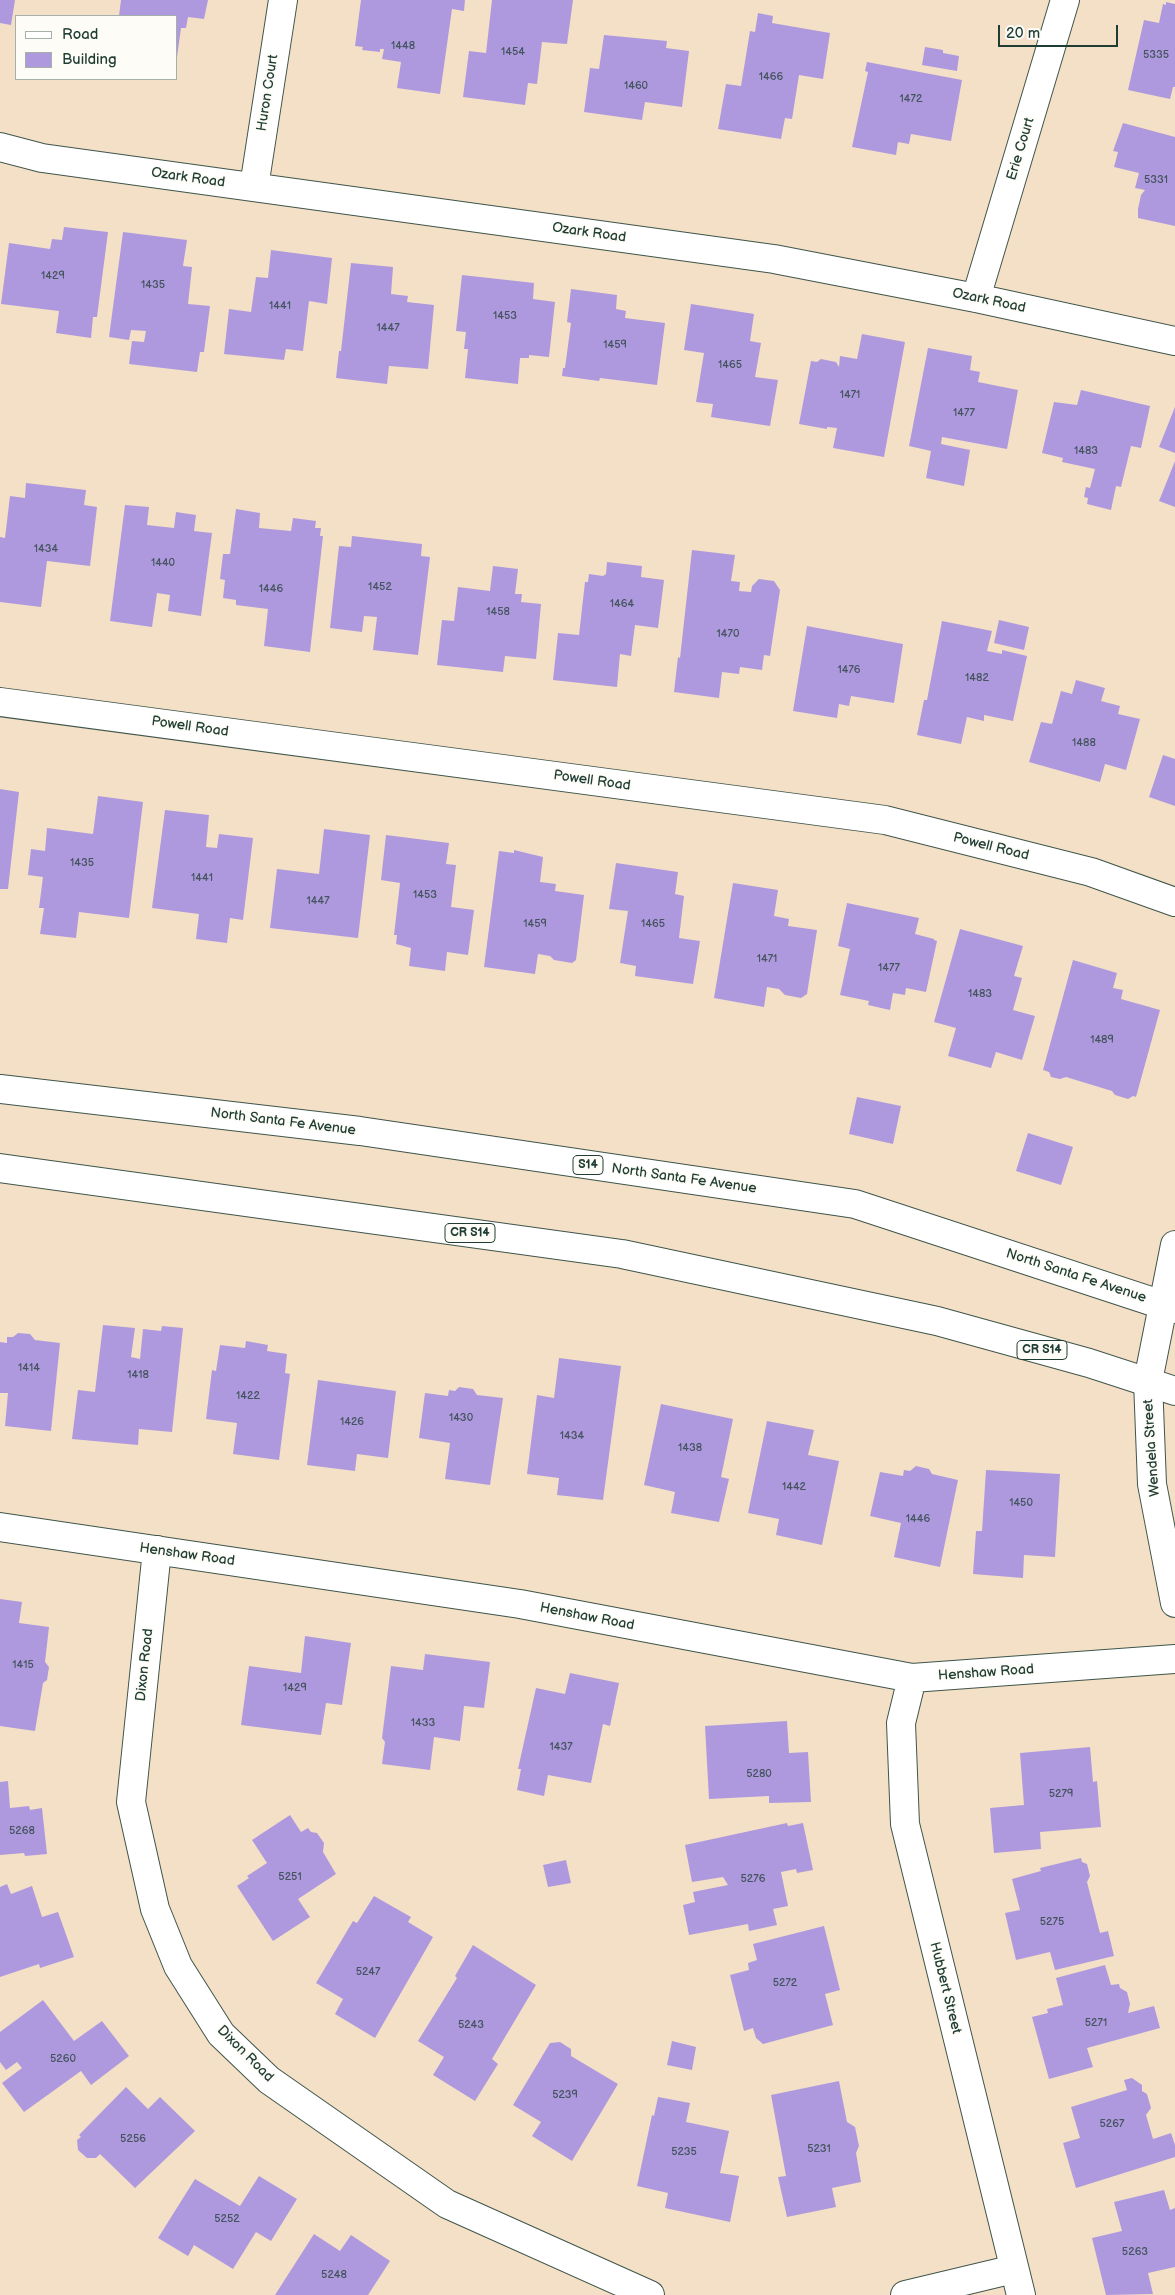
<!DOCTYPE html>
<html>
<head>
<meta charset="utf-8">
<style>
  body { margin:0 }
  #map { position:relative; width:1175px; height:2295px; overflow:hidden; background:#f4e0c6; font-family:"Balsamiq Sans",sans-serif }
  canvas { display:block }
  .legend { position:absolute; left:15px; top:15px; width:162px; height:65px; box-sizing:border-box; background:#fdfcf7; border:1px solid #a4b0a9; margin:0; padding:6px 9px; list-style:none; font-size:15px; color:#1f3d34 }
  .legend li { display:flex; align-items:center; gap:10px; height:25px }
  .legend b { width:25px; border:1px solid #a4b0a9 }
  .scale { position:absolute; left:998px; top:25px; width:120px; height:22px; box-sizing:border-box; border:2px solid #1f3d34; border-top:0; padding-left:6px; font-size:15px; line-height:18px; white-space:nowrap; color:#1f3d34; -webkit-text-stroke:4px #fdfcf7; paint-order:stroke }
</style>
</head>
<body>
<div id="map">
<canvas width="1175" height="2295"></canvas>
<ul class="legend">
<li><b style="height:6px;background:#fff"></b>Road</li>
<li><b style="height:14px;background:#af99de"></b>Building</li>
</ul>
<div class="scale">20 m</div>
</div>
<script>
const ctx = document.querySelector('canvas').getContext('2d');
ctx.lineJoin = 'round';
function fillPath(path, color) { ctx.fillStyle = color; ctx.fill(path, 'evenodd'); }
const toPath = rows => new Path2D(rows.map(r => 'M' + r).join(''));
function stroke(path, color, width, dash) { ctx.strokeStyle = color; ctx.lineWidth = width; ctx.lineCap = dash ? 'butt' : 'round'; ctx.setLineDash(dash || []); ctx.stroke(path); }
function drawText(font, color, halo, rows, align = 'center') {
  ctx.font = font + ' "Balsamiq Sans",sans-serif'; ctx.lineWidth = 4; ctx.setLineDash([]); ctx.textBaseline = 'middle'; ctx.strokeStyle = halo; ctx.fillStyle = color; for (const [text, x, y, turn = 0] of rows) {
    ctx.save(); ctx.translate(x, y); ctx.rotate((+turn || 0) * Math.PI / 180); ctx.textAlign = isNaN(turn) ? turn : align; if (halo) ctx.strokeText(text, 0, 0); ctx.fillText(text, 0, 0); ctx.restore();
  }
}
fillPath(toPath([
  [0,0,15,0,11,25,0,23],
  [121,0,208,0,204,19,188,17,186,28,181,28,177,57,176,16,119,16],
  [361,0,465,0,464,11,452,9,440,94,397,88,401,62,382,59,384,49,380,49,380,52,362,50,363,47,355,46],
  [492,0,573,0,567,44,542,42,537,84,528,83,525,105,463,97,469,51,486,53],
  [1166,2,1175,4,1175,87,1173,87,1170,99,1128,90,1144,20,1159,23,1163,4,1166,5],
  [758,13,773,16,772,23,830,33,823,79,799,75,792,119,785,118,781,139,718,129,726,84,741,86,750,31,755,32],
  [604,35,667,41,666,48,689,51,682,107,645,102,642,120,584,112,590,68,599,69],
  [925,47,943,50,943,53,959,56,957,71,922,65],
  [867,62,962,80,951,141,911,134,909,144,898,142,896,155,852,147,868,72,865,71],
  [1123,123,1175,137,1175,226,1138,218,1138,209,1141,195,1145,190,1135,188,1139,173,1114,167,1118,152,1113,151],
  [64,227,108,232,97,317,93,317,91,338,56,333,59,311,1,304,9,243,50,249,52,239,62,240],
  [123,232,187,240,183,266,192,267,188,304,210,306,204,352,200,352,197,372,129,364,132,341,144,342,146,331,131,330,129,340,109,337],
  [271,250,332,258,327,304,309,301,303,351,286,349,284,360,224,354,229,309,251,312,256,277,268,278],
  [351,263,393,267,391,294,408,296,407,302,434,305,428,369,389,366,387,384,336,378,339,351,341,351],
  [462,275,534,283,533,299,555,302,549,357,529,355,529,358,520,358,518,384,465,378,468,349,464,349,466,332,456,331],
  [571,289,617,295,616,309,626,311,625,318,665,323,657,385,600,378,599,381,562,376,563,368,565,368,571,323,567,322],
  [691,304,754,314,750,341,761,343,755,377,778,380,770,426,711,417,713,404,696,402,704,353,684,350],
  [862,334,905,342,884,457,833,448,837,428,827,427,827,429,799,424,811,361,817,362,821,359,836,362,839,367,840,356,857,359],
  [928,348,972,356,970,370,980,372,978,382,1018,390,1007,449,942,437,941,444,970,450,964,486,926,478,931,451,909,446],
  [1081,390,1150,406,1141,448,1131,446,1121,487,1116,486,1111,510,1087,504,1088,498,1084,497,1086,487,1090,488,1095,469,1062,462,1063,458,1042,453,1054,402,1077,405],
  [1175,407,1175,453,1159,447],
  [1175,461,1175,507,1159,501],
  [26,483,86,490,84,505,97,507,90,566,47,561,41,607,0,602,0,537,5,538,10,496,25,498],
  [125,505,149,507,147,525,174,528,176,512,196,515,194,531,212,533,201,616,168,611,170,595,157,593,152,627,110,621],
  [236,509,260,513,259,528,291,531,293,518,316,521,315,528,321,528,320,536,323,536,310,652,264,646,268,609,236,605,236,600,223,598,225,580,220,579,223,554,230,554],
  [352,536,422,544,421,556,430,557,418,655,373,650,377,617,364,616,362,632,330,628,339,546,351,547],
  [692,550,735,555,731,581,740,582,739,591,751,592,752,586,759,579,774,581,780,590,770,656,764,655,762,670,740,667,739,674,722,672,719,698,674,692,678,657,680,658],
  [607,562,642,566,641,577,664,580,658,628,635,625,631,656,620,654,617,687,553,680,558,633,579,635,585,582,588,582,589,574,603,576,606,574],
  [493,566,518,569,515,594,522,594,521,602,541,604,536,659,505,656,503,672,437,665,442,620,454,621,458,587,490,591],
  [999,620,1029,627,1024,650,994,643],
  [942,621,992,631,987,651,1002,654,1002,650,1027,656,1013,721,984,715,984,721,967,717,961,744,917,735,924,700,927,700],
  [807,626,903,644,894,703,851,696,849,706,839,704,837,718,793,711],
  [1076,680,1105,688,1101,701,1120,706,1118,714,1140,719,1126,770,1105,764,1100,782,1029,762,1041,722,1052,724,1061,691,1072,694],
  [1163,755,1175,759,1175,806,1149,797],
  [0,789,19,792,8,889,0,889],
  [98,796,143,802,129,918,79,912,76,938,40,934,44,908,39,908,43,877,28,875,31,849,45,851,47,828,93,834],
  [165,810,209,815,206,847,217,848,219,834,253,838,243,920,230,918,227,943,196,939,199,914,152,908],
  [324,829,370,835,358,938,270,928,277,869,319,874],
  [386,835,449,843,446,864,456,865,451,907,474,910,468,955,447,952,445,971,409,966,411,948,396,944,397,935,394,935,400,883,381,880],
  [514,850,543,857,540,882,556,884,555,891,584,895,576,960,572,963,554,960,550,956,538,954,535,974,484,967,499,851,514,853],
  [616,863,678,872,675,894,684,896,679,938,700,941,693,984,635,976,636,966,620,963,628,911,609,909],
  [733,883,778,890,774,916,789,919,788,926,817,930,807,994,801,998,785,995,779,989,767,987,764,1007,714,998],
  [847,903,919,918,915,934,934,939,934,940,937,941,926,992,906,988,905,995,893,993,890,1010,868,1005,869,1001,840,995,850,949,838,946],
  [960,929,1023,946,1014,976,1022,978,1013,1010,1035,1016,1022,1060,996,1052,991,1068,948,1056,956,1028,934,1022],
  [1073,960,1117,973,1113,988,1123,990,1121,999,1160,1010,1136,1097,1133,1096,1128,1099,1115,1095,1112,1091,1066,1077,1060,1079,1051,1077,1049,1072,1043,1070],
  [857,1097,901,1106,893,1144,849,1134],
  [1028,1133,1073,1147,1061,1185,1016,1171],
  [103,1325,135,1328,131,1357,140,1359,143,1329,161,1331,162,1326,183,1328,172,1432,139,1429,138,1445,72,1439,78,1390,95,1392],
  [18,1333,30,1334,35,1340,60,1343,51,1431,5,1426,8,1393,0,1393,0,1342,7,1343,7,1337,13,1337],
  [246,1341,268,1345,267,1351,287,1354,285,1373,290,1374,279,1460,233,1454,237,1423,206,1419,212,1370,216,1371,220,1345,245,1348],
  [559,1358,621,1366,603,1500,557,1495,559,1478,527,1474,537,1395,554,1398],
  [318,1380,396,1391,388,1458,357,1454,355,1471,307,1465],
  [459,1387,473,1389,477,1395,503,1398,490,1485,445,1479,450,1443,419,1438,425,1393,448,1396,449,1390,455,1391],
  [661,1404,733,1419,721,1477,729,1479,719,1522,671,1513,675,1492,644,1485],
  [767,1421,814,1430,808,1455,839,1461,822,1545,776,1535,779,1519,748,1513],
  [916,1466,929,1469,932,1474,958,1480,940,1567,894,1557,901,1523,870,1516,880,1472,903,1476,904,1470,910,1471],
  [986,1470,1060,1474,1055,1557,1024,1555,1023,1578,973,1574,976,1531,982,1531],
  [0,1599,22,1602,19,1623,49,1627,45,1662,49,1667,47,1680,43,1683,35,1731,0,1726],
  [305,1636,351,1643,342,1705,326,1703,321,1735,241,1725,249,1666,301,1673],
  [425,1654,490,1662,484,1708,464,1706,460,1741,434,1737,430,1770,382,1764,385,1742,382,1738,391,1666,423,1670],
  [570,1673,619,1683,610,1726,603,1724,591,1783,548,1775,544,1796,517,1790,521,1769,518,1769,536,1688,565,1694],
  [787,1721,789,1753,808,1752,811,1802,769,1803,769,1796,709,1799,705,1726],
  [1090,1747,1093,1782,1097,1781,1101,1827,1040,1832,1041,1849,994,1853,990,1808,1024,1805,1020,1753],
  [8,1781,10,1808,29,1806,30,1810,42,1808,47,1854,25,1856,24,1853,0,1855,0,1782],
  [290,1815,301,1832,308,1828,311,1832,317,1833,324,1843,323,1852,336,1874,298,1899,310,1917,273,1941,237,1886,249,1878,247,1876,267,1863,252,1840],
  [787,1823,788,1826,803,1823,813,1870,797,1873,796,1869,781,1872,788,1906,773,1909,777,1925,749,1931,748,1924,689,1935,683,1905,695,1902,693,1892,728,1885,723,1877,692,1882,685,1845],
  [1081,1858,1082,1862,1087,1864,1090,1876,1087,1882,1100,1933,1108,1931,1114,1956,1055,1970,1050,1952,1016,1960,1005,1913,1020,1910,1012,1879,1041,1871,1040,1868],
  [566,1860,571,1883,548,1887,543,1865],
  [7,1884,11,1894,32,1886,42,1917,58,1912,74,1957,40,1968,39,1964,0,1977,0,1887],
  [374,1896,411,1917,408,1922,433,1937,375,2038,335,2014,343,1999,316,1983,353,1921,357,1923],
  [824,1926,840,1990,825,1994,833,2025,763,2044,756,2038,753,2028,744,2031,730,1975,749,1970,748,1963,757,1960,753,1944],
  [473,1945,536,1985,492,2059,498,2064,475,2101,433,2075,444,2057,418,2041,457,1978,455,1976],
  [1105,1965,1111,1985,1119,1984,1120,1988,1127,1992,1130,2004,1128,2013,1154,2006,1160,2028,1087,2048,1093,2067,1049,2079,1032,2017,1048,2013,1047,2009,1063,2005,1056,1978],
  [43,2000,74,2041,102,2021,129,2056,91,2085,81,2071,24,2112,2,2083,22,2068,17,2062,6,2070,0,2062,0,2032],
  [672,2041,696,2047,692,2070,667,2065],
  [560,2042,571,2049,571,2056,618,2084,572,2161,532,2136,541,2122,513,2105,550,2043],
  [1132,2078,1142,2085,1142,2091,1147,2094,1151,2108,1146,2115,1153,2139,1171,2133,1175,2145,1175,2157,1076,2188,1063,2143,1080,2138,1071,2107,1127,2090,1124,2080],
  [839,2081,847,2122,855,2127,859,2146,856,2153,861,2182,832,2188,836,2207,787,2217,778,2177,786,2176,771,2095],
  [126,2087,148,2109,160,2097,195,2131,135,2188,100,2154,96,2158,87,2158,78,2150,77,2140,81,2137,79,2135],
  [658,2097,690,2103,686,2122,729,2131,720,2173,739,2176,730,2222,665,2208,668,2193,637,2186,652,2115,654,2116],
  [259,2176,297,2199,271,2241,256,2232,233,2269,194,2245,188,2256,158,2238,195,2179,240,2206],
  [1164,2190,1170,2210,1175,2208,1175,2267,1148,2273,1153,2294,1106,2295,1092,2238,1122,2231,1114,2202],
  [314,2234,340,2251,351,2235,390,2261,368,2295,275,2295]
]), '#af99de');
const minor = toPath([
  [0,147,42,158,774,259,976,298,1175,341],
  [254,187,283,0],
  [976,298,1065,0],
  [0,702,885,820,1091,872,1175,902],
  [1175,1245,1148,1381,1152,1484,1175,1603],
  [0,1527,520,1604,912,1678,1175,1659],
  [157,1550,131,1802,155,1909,178,1966,221,2034,269,2080,447,2204,650,2295],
  [912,1678,901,1723,905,1824,1021,2295],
  [905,2295,1014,2269]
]);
const major = toPath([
  [0,1089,360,1131,855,1204,1175,1309],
  [0,1168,622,1254,937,1321,1089,1363,1175,1391]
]);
stroke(minor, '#3f554a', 30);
stroke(major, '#3f554a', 30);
stroke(minor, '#fff', 28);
stroke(major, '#fff', 28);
drawText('11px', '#43545e', null, [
  ["1448",403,46],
  ["1454",513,52],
  ["5335",1156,55],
  ["1466",771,77],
  ["1460",636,86],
  ["1472",911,99],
  ["5331",1156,180],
  ["1429",53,276],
  ["1435",153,285],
  ["1441",280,306],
  ["1453",505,316],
  ["1447",388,328],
  ["1459",615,345],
  ["1465",730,365],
  ["1471",850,395],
  ["1477",964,413],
  ["1483",1086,451],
  ["1434",46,549],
  ["1440",163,563],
  ["1452",380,587],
  ["1446",271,589],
  ["1464",622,604],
  ["1458",498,612],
  ["1470",728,634],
  ["1476",849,670],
  ["1482",977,678],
  ["1488",1084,743],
  ["1435",82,863],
  ["1441",202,878],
  ["1453",425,895],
  ["1447",318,901],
  ["1459",535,924],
  ["1465",653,924],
  ["1471",767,959],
  ["1477",889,968],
  ["1483",980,994],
  ["1489",1102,1040],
  ["1414",29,1368],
  ["1418",138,1375],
  ["1422",248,1396],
  ["1430",461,1418],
  ["1426",352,1422],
  ["1434",572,1436],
  ["1438",690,1448],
  ["1442",794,1487],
  ["1450",1021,1503],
  ["1446",918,1519],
  ["1415",23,1665],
  ["1429",295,1688],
  ["1433",423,1723],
  ["1437",561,1747],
  ["5280",759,1774],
  ["5279",1061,1794],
  ["5268",22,1831],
  ["5251",290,1877],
  ["5276",753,1879],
  ["5275",1052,1922],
  ["5247",368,1972],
  ["5272",785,1983],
  ["5271",1096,2023],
  ["5243",471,2025],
  ["5260",63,2059],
  ["5239",565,2095],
  ["5267",1112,2124],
  ["5256",133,2139],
  ["5231",819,2149],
  ["5235",684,2152],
  ["5252",227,2219],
  ["5263",1135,2252],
  ["5248",334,2275]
]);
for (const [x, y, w] of [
  [588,1165,30],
  [470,1233,50],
  [1042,1350,50]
]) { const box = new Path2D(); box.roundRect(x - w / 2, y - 9.5, w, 19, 4); ctx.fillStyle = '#fdfcf7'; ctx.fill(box); stroke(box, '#1f3d34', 1); }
drawText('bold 12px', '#1f3d34', null, [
  ["S14",588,1165],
  ["CR S14",470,1233],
  ["CR S14",1042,1350]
]);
drawText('14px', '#1f3d34', '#fdfcf7', [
  ["Huron Court",268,93,-81],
  ["Erie Court",1021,149,-73],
  ["Ozark Road",188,178,8],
  ["Ozark Road",589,233,8],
  ["Ozark Road",989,301,12],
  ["Powell Road",190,727,8],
  ["Powell Road",592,781,8],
  ["Powell Road",991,847,14],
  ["North Santa Fe Avenue",283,1122,7],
  ["North Santa Fe Avenue",684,1179,8],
  ["North Santa Fe Avenue",1076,1276,18],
  ["Wendela Street",1152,1448,-94],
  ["Henshaw Road",187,1555,8],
  ["Henshaw Road",587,1617,11],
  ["Dixon Road",145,1665,-84],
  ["Henshaw Road",986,1673,-4],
  ["Hubbert Street",945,1988,76],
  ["Dixon Road",245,2054,45]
]);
</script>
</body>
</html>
